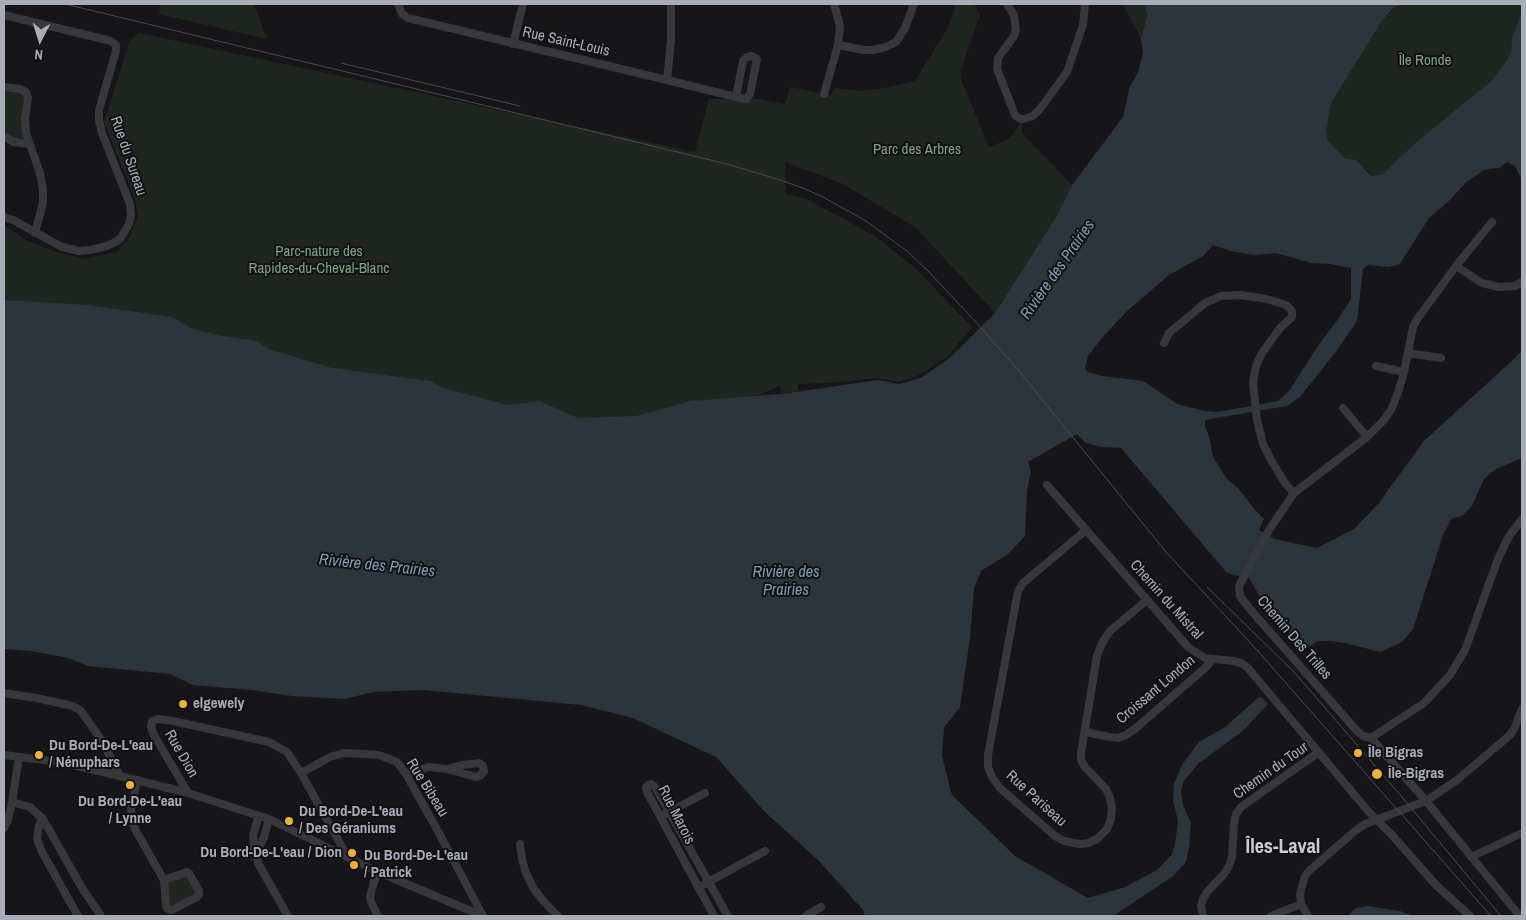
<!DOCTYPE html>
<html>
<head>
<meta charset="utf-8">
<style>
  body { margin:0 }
  #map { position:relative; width:1526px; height:920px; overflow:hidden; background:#161618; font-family:"Archivo Narrow",sans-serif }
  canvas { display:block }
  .frame { position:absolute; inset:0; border:5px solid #a8adb8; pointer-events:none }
  .north { position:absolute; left:15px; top:15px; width:50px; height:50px; -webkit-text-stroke:4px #111113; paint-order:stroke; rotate:185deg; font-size:14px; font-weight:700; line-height:20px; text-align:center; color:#a8adb8 }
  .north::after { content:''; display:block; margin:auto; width:18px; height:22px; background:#a8adb8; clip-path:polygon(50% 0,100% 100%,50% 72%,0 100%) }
</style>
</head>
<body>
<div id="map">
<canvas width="1526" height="920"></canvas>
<div class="frame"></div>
<div class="north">N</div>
</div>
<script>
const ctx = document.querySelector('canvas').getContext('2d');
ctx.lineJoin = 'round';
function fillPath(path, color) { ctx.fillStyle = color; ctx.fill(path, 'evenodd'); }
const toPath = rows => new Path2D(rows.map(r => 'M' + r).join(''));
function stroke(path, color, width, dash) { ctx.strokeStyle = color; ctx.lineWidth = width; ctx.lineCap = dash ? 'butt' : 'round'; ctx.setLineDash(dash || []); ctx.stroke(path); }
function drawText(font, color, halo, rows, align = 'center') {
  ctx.font = font + ' "Archivo Narrow",sans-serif'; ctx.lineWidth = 4; ctx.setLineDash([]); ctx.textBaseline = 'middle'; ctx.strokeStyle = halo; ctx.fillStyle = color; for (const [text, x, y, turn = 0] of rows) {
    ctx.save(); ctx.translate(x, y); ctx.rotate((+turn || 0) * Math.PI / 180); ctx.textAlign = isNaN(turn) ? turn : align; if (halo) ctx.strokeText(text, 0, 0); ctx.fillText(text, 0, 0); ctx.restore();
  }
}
fillPath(toPath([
  [161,4,254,4,267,39,159,14],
  [955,4,974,4,980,15,964,61,960,77,989,147,1009,139,1023,119,1022,133,1072,185,1056,217,995,313,915,227,841,183,785,162,786,194,807,199,875,236,914,267,972,327,948,356,919,375,899,382,878,378,830,383,798,384,798,391,781,394,780,385,762,394,708,406,622,487,4,403,4,225,26,240,53,251,83,259,117,252,129,238,138,217,135,199,104,122,129,42,139,33,695,152,709,99,757,99,785,104,790,87,831,95,834,88,859,91,891,87,915,81,947,29,955,10],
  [1123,4,1145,4,1147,16,1141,39],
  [1402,4,1516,5,1521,4,1522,12,1512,37,1511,51,1507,60,1491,81,1414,144,1383,174,1371,176,1367,170,1346,158,1328,141,1326,130,1331,103,1382,21,1394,8],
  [4,87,26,92,25,119,30,144,4,136],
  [186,875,196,891,196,894,174,906,170,905,169,904,167,882]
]), '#1e261f');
fillPath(toPath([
  [1145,4,1402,4,1393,8,1382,21,1331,103,1326,130,1328,141,1345,158,1356,160,1371,176,1383,174,1414,144,1491,81,1507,60,1511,51,1512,37,1522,12,1522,180,1515,166,1507,162,1499,168,1484,170,1466,182,1451,199,1429,218,1399,265,1388,267,1368,265,1363,269,1357,321,1338,349,1300,397,1287,406,1205,420,1205,427,1209,436,1213,457,1227,479,1238,488,1255,510,1264,519,1259,530,1275,539,1317,548,1354,529,1378,504,1424,441,1515,358,1522,350,1522,458,1496,469,1484,479,1472,506,1462,516,1452,518,1443,535,1413,629,1402,642,1381,652,1345,643,1330,641,1318,641,1307,648,1295,640,1269,612,1249,578,1227,573,1121,448,1102,447,1086,443,1077,434,1028,462,1031,471,1027,491,1025,536,1008,554,981,571,974,588,970,638,960,707,944,728,942,756,952,795,1015,856,1088,898,1125,887,1157,870,1172,854,1175,844,1178,822,1173,799,1174,784,1183,763,1199,742,1225,727,1260,696,1268,704,1243,731,1199,763,1183,782,1181,792,1183,805,1191,823,1189,847,1186,862,1173,876,1116,914,1117,916,865,916,863,910,819,861,765,812,716,757,633,718,581,705,423,690,373,692,345,699,292,696,252,690,193,685,170,674,88,666,68,658,31,651,4,649,4,300,88,305,172,317,193,329,222,336,257,341,268,349,332,368,430,381,444,388,508,405,540,401,578,418,636,416,691,401,781,394,878,380,899,384,921,378,952,356,995,313,1056,217,1072,185,1123,117,1130,86,1138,73,1143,53,1141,39,1147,16],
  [1213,245,1231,251,1254,255,1276,253,1311,263,1330,264,1351,268,1351,299,1336,322,1317,347,1290,390,1278,401,1217,412,1204,411,1177,404,1143,381,1102,376,1087,372,1085,368,1088,356,1102,338,1127,311,1169,275,1203,256],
  [1368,906,1400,911,1414,916,1348,916,1356,908]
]), '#2c353c');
stroke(toPath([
  [398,4,402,14,408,18,667,80,736,97,746,99,750,94,757,59,752,56,747,57,743,61,736,97],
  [1007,4,1014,15,1016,30,1014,36,998,58,997,69,1015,115,1020,119,1023,119,1033,116,1040,109,1067,72,1083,25,1085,4],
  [4,15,111,41,116,45,116,51,99,110,99,120,102,133,130,204,131,215,129,224,120,239,115,242,107,246,90,250,79,251,62,247,13,220,4,217],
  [513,44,523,4],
  [838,45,864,50,873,50,886,47,896,42,905,28,914,4],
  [667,80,671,41,671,4],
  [4,87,20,89,26,92,28,98,25,119,26,133,40,173,43,190,43,203,35,233],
  [824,94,838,45,840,26,834,4],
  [4,136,13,142,30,144],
  [1456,266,1482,283,1499,287,1515,286,1522,282],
  [1164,343,1169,333,1205,303,1221,296,1240,295,1267,299,1286,305,1292,311,1292,317,1280,328,1262,353,1256,366,1253,382,1257,420,1263,444,1271,460,1285,483,1294,493],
  [1408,353,1441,358],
  [1376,366,1404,372],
  [1343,408,1367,437],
  [1047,485,1188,647,1205,658,1233,661,1241,663,1247,667,1368,811,1392,835,1436,885,1470,916],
  [1086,530,1023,583,1018,591,988,755,988,767,992,777,1000,788,1055,836,1064,841,1080,844,1088,843,1097,839,1107,829,1111,819,1112,808,1110,798,1106,789,1085,767,1081,760,1081,753,1097,656,1102,643,1110,631,1147,600],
  [4,693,36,698,73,706,81,711,102,741,120,776],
  [1085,732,1110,737,1118,738,1126,735,1136,728,1205,668,1213,659],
  [1371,738,1363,736,1357,731,1249,608,1240,596,1239,586,1269,530,1294,493,1367,437,1383,421,1391,410,1398,393,1404,372,1413,327,1418,318,1456,266,1492,222],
  [1371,738,1424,703,1450,675,1465,650,1498,559,1508,538,1522,519],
  [1371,738,1426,801,1519,915],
  [4,755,60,762,120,776,188,793,269,819,378,872,483,916],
  [301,773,330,757,344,753,379,755,397,762,406,774,439,833,483,916],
  [406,774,429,767,447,769,476,777,481,775,484,771,483,766,479,763,462,765,447,769],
  [137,780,131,809,132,821,136,831,164,880,166,906,168,909,172,910,197,897,199,895,199,891,189,873,187,872,164,880],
  [188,793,154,735,151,727,152,721,158,719,173,721,269,742,287,752,301,773,347,856],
  [12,802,30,807,43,819,82,888,101,916],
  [665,814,705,793],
  [259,816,253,835,254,850,259,865,288,916],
  [43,819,39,825,37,839,42,852,78,916],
  [4,828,8,820,12,802,19,757],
  [520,844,522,859,526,873,534,889,545,903,558,916],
  [256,854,264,837,269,819],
  [1471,857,1522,833],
  [699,887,765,851],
  [378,916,371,902,370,896,374,882,378,872],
  [714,916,647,792,646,787,648,785,652,784,655,787,728,916],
  [806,916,821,907],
  [1203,916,1201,906,1203,899,1207,892,1224,874,1229,866,1232,857,1234,823,1236,814,1241,807,1319,752],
  [1271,916,1301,904],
  [1308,916,1301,904,1300,894,1305,876,1310,870,1355,831,1365,824,1426,801,1457,780,1510,735,1515,727,1522,709]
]), '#37383d', 8);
stroke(toPath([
  [65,4,727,164,777,179,803,188,823,197,866,221,907,251,929,272,974,320,1019,371,1166,552,1256,649,1491,916],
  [341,63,520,106],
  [1207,587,1295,673,1402,797,1501,916]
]), '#4a4c52', 1);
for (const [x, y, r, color] of [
  [183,704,5,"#f2b134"],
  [1358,753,5,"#f2b134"],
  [39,755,5,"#f2b134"],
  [1377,774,6,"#f2b134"],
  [130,785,5,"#f2b134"],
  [289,821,5,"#f2b134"],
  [352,853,5,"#f2b134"],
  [354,865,5,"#f2b134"]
]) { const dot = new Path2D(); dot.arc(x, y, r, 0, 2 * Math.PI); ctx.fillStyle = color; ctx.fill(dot); stroke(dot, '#111113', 2); }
drawText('15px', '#a8adb8', '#111113', [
  ["Rue Saint-Louis",566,42,13],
  ["Rue du Sureau",128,156,71],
  ["Chemin du Mistral",1166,600,48],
  ["Chemin Des Trilles",1294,638,49],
  ["Croissant London",1156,690,-40],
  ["Rue Dion",181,754,60],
  ["Chemin du Tour",1271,771,-35],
  ["Rue Bibeau",427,788,58],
  ["Rue Pariseau",1036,799,42],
  ["Rue Marois",676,815,63]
]);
drawText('15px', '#7fa381', '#111113', [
  ["Île Ronde",1425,61],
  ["Parc des Arbres",917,150],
  ["Parc-nature des",319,252],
  ["Rapides-du-Cheval-Blanc",319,269]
]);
drawText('bold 15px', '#a8adb8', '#111113', [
  ["elgewely",193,704],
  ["Du Bord-De-L'eau",49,746],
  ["/ Nénuphars",49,763],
  ["Île Bigras",1368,753],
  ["Île-Bigras",1388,774],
  ["Du Bord-De-L'eau",130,802,"center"],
  ["/ Lynne",130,819,"center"],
  ["Du Bord-De-L'eau",299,812],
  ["/ Des Géraniums",299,829],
  ["Du Bord-De-L'eau / Dion",342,853,"right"],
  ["Du Bord-De-L'eau",364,856],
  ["/ Patrick",364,873]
], 'left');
drawText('italic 16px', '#7f9bb3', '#111113', [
  ["Rivière des Prairies",1058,270,-55],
  ["Rivière des Prairies",377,566,6],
  ["Rivière des",786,573],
  ["Prairies",786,591]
]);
drawText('bold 20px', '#c9ccd4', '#111113', [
  ["Îles-Laval",1283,848]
]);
</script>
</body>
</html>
